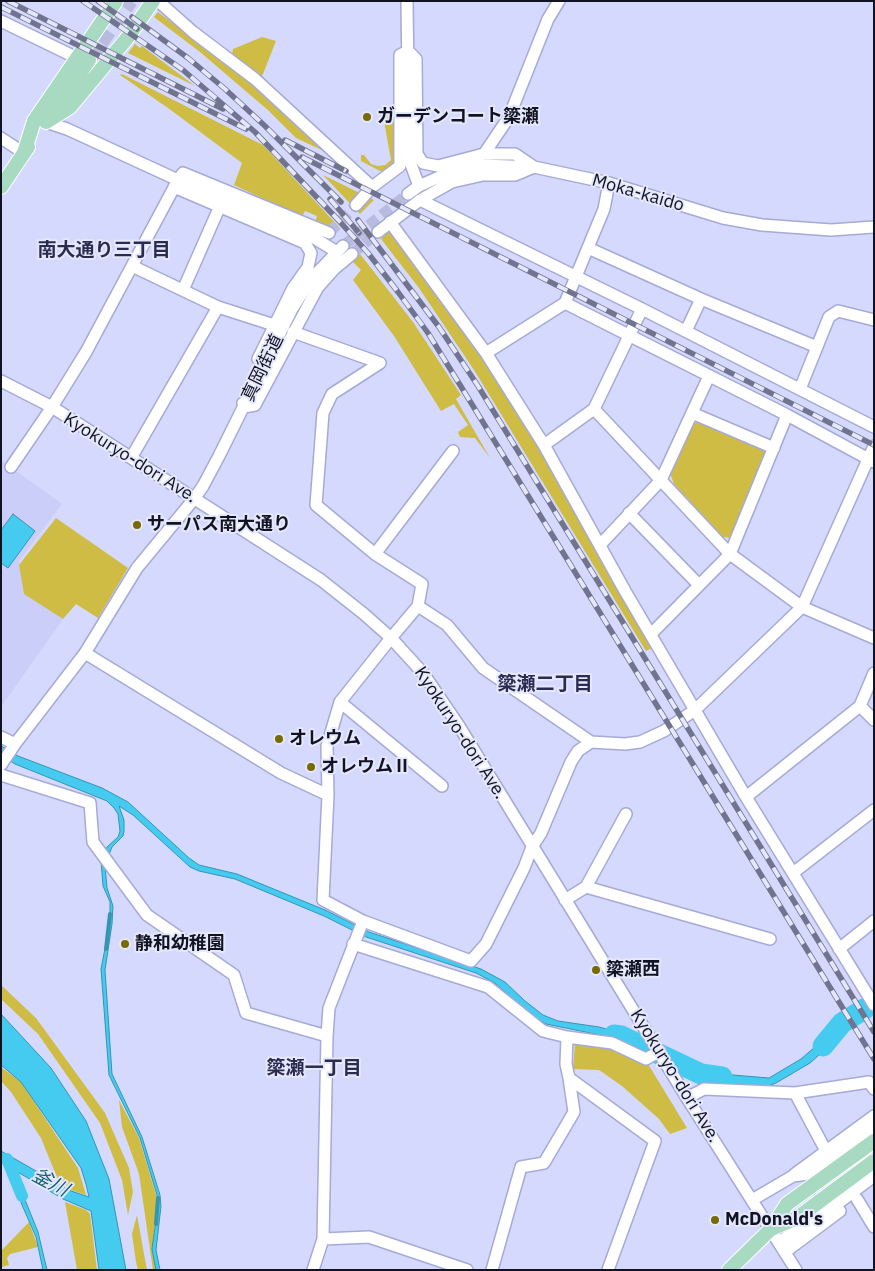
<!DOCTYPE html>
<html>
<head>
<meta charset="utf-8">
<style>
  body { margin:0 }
  #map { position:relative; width:875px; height:1271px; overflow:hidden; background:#d5d9fe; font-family:"IBM Plex Sans",sans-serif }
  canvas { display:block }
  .frame { position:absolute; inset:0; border:2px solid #111222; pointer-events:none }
</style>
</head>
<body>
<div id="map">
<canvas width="875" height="1271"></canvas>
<div class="frame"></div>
</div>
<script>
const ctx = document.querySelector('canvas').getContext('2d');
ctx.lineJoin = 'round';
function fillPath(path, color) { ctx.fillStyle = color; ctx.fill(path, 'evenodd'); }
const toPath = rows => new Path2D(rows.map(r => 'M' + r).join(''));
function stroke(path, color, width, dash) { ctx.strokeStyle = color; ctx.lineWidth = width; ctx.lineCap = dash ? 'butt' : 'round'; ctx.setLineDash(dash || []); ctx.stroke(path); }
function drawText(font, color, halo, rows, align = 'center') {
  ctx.font = font + ' "IBM Plex Sans","Noto Sans JP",sans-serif'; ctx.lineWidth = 4; ctx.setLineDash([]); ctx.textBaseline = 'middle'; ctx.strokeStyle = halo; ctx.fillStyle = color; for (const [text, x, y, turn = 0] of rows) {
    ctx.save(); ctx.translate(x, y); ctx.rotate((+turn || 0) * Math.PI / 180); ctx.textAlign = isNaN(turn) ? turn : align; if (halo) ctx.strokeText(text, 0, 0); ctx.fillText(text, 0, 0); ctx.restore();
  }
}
fillPath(toPath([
  [1,460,62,504,19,561,24,594,63,619,1,707]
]), '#cacef9');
fillPath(toPath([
  [158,12,253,84,296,121,326,152,296,138,269,111,200,52,154,17],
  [262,37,276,41,261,79,232,54,233,49],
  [135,44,140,48,142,46,195,86,128,53],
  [122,74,263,145,340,228,336,233,315,222,317,216,305,211,302,217,234,185,242,163,168,108,120,75],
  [384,109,396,114,396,157,393,163,383,171,380,171,361,161,361,155,364,155,371,164,378,166,385,165,391,160,384,121,379,114],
  [323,175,374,200,360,214],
  [390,229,483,357,572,503,652,648,646,651,474,370,419,288,381,239],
  [360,254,413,322,461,395,456,399,490,458,475,438,460,437,458,432,468,425,454,404,441,411,394,336,353,280,361,270,352,261],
  [700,421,765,449,767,456,734,538,723,537,674,484,670,473,692,424],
  [56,518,128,568,98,618,76,604,63,619,24,594,19,565],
  [1,985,36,1018,105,1113,129,1168,133,1192,128,1215,122,1180,100,1123,38,1034,1,999],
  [575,1043,611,1047,648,1064,687,1128,670,1134,659,1119,622,1086,599,1070,573,1069],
  [1,1067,21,1082,78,1168,86,1195,71,1190,58,1180,41,1138,11,1092,1,1081],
  [119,1100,139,1138,157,1198,153,1248,156,1270,153,1270,139,1174,122,1127],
  [65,1202,86,1210,90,1214,97,1270,77,1270],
  [137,1215,146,1265,147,1270,138,1270,136,1262,132,1234],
  [29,1222,38,1247,10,1254,7,1258,9,1265,2,1267,1,1270,1,1251]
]), '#cebc45');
const water = toPath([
  [13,514,35,531,8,568,1,563,1,530,13,514],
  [1,746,18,756,102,788,128,802,189,858,199,865,237,874,325,910,369,932,481,969,505,982,525,1001,543,1015,558,1021,599,1027,621,1033,635,1039,642,1049,620,1039,546,1024,532,1016,495,983,476,973,366,937,324,916,235,879,199,871,190,867,133,815,119,806,124,820,124,831,123,836,112,847,105,865,107,888,113,906,112,924,105,970,112,1074,142,1137,160,1195,161,1206,156,1250,160,1270,156,1270,152,1249,158,1206,157,1195,140,1138,109,1075,101,969,110,923,110,902,103,886,101,861,107,847,118,837,120,831,118,814,114,808,107,801,15,764,1,755,1,746],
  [1,1014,51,1068,86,1121,109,1179,126,1270,99,1270,91,1211,63,1199,1,1162,1,1151,71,1191,89,1197,86,1184,81,1168,21,1082,1,1065,1,1014],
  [840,1021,845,1029,828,1047,810,1063,776,1083,766,1087,731,1084,698,1077,689,1063,709,1073,769,1078,801,1059,816,1046,840,1021],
  [17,1180,38,1232,47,1270,43,1270,36,1237,22,1205,14,1181,17,1180]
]);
fillPath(water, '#45cbf0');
stroke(water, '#3594b2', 1);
stroke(toPath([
  [106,949,110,914],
  [156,1224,158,1198]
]), '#3594b2', 4);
stroke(toPath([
  [7,1159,22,1196]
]), '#45cbf0', 12);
stroke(toPath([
  [614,1035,621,1036,701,1074,722,1077],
  [823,1046,842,1023,874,1003]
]), '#45cbf0', 21);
stroke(toPath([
  [329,233,356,205],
  [343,246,408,194],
  [352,254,378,232]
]), '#b8bbdd', 11, [11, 5.5]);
stroke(toPath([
  [89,60,131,1]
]), '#b8bbdd', 14, [14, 7]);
const minor = toPath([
  [158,1,193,32,255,79,372,187],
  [407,1,409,159,419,186],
  [1,21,77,58],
  [46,122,67,129,178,180,306,233,337,252],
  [1,138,24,153],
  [484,154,509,117,548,19,559,1],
  [174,187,305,243,311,253,308,267,293,288,258,359],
  [408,194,419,186,448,173,483,165,534,167,609,183,723,218,762,225,831,230,874,227],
  [420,200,642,309,874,427],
  [356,205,372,187,400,166,400,55,408,51,416,59,417,154,423,163,438,166,484,154,515,154,534,167,515,175,483,175,452,182,420,200,378,232],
  [390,222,486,353,544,445,625,591,746,797,874,1005],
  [588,248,701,299,817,347],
  [132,266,218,307,274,325],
  [183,290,220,206],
  [565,303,787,415,874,462],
  [686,331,701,299],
  [293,332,380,363,332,394,323,413,316,505,375,554,422,584,418,606,391,638,340,702,327,746,328,795,323,900,363,921,329,1008,327,1036,323,1239,313,1270],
  [486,353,565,303,604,209,609,183],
  [1,381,52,407,321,580,364,614,391,638,423,673,459,726,687,1098,796,1270],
  [800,389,829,317,838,311,874,320],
  [243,403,244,407,255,405,318,287,334,269,352,254],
  [594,409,730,554,802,607,874,638],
  [692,413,774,448],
  [544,445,594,409,642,309],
  [131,458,218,307],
  [11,467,52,407,86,352,178,180,183,173,329,233],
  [629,513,699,585],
  [600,545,661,480,709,376],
  [375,554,453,451],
  [418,606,447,625,483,668,591,742,625,744,640,742,664,731,695,710,802,607,874,446],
  [651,634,730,554,787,415],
  [85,653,281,773,328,795],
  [340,702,442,786],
  [860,706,874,720],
  [1,737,15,744],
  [1,765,15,744,85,653,137,568,194,499,203,486,219,456,292,309,311,279,343,246],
  [1,775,90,803,93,842,147,915,234,975,246,1013,327,1036],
  [746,797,860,706,874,673],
  [793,873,874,810],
  [586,887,626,814],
  [565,900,586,887,770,939],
  [363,921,471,961,486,944,524,868,532,847,541,833,571,762,578,751,591,742],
  [353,944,488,987,543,1031,567,1037,566,1064,569,1078,655,1141,608,1270],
  [839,949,874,921],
  [567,1037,612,1043,646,1059,660,1051],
  [795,1093,826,1151],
  [687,1098,704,1089,795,1093,869,1082,874,1089],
  [795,1174,874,1116],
  [857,1199,874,1227],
  [752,1200,793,1176,808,1174,874,1128],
  [323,1239,369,1237,467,1270],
  [779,1242,832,1208,874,1176],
  [785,1252,840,1211],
  [492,1270,521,1167,544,1163,574,1112,569,1078]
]);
const major = toPath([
  [50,117,89,60],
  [46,122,70,107,128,37,153,1],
  [24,153,34,121,116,1],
  [1,187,28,147],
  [771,1229,797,1218,874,1161],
  [729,1270,771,1229,787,1204,874,1141]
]);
stroke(minor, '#a5aad6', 14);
stroke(major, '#fff', 16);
stroke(minor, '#fff', 11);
stroke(major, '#a8dac1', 14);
const rail = toPath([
  [8,1,223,109],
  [83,1,183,70,255,132,341,223,368,253,398,292,428,333,465,393,874,1059],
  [98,1,137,29],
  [1,7,246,129],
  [132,17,188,58,225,89,265,126,341,202],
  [285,140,346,171],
  [302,157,874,445],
  [330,199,359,233],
  [358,220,439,327,478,386,874,1032]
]);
stroke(rail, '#71748e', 5.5);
stroke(rail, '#e5e8fb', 4, [11]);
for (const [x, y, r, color] of [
  [367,117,5,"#776a01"],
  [137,525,5,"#776a01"],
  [279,739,5,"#776a01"],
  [311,767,5,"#776a01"],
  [125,944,5,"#776a01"],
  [596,970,5,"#776a01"],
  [715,1220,5,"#776a01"]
]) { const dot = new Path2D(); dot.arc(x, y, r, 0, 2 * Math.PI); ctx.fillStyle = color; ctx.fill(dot); stroke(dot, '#e5e8fb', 2); }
drawText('bold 18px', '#111222', '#e5e8fb', [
  ["ガーデンコート簗瀬",377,117],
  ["サーパス南大通り",147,525],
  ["オレウム",289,739],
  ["オレウムⅡ",321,767],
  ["静和幼稚園",135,944],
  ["簗瀬西",606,970],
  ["McDonald's",725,1220]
], 'left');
drawText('18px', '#111222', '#e5e8fb', [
  ["Moka-kaido",638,193,16],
  ["真岡街道",263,368,-64],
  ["Kyokuryo-dori Ave.",130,458,32],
  ["Kyokuryo-dori Ave.",460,733,57],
  ["Kyokuryo-dori Ave.",675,1076,58]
]);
drawText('bold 19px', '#2a2b50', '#e5e8fb', [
  ["南大通り三丁目",104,251],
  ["簗瀬二丁目",545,685],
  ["簗瀬一丁目",314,1069]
]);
drawText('italic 19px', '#165e72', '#e5e8fb', [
  ["釜川",50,1183,28]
]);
</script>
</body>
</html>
